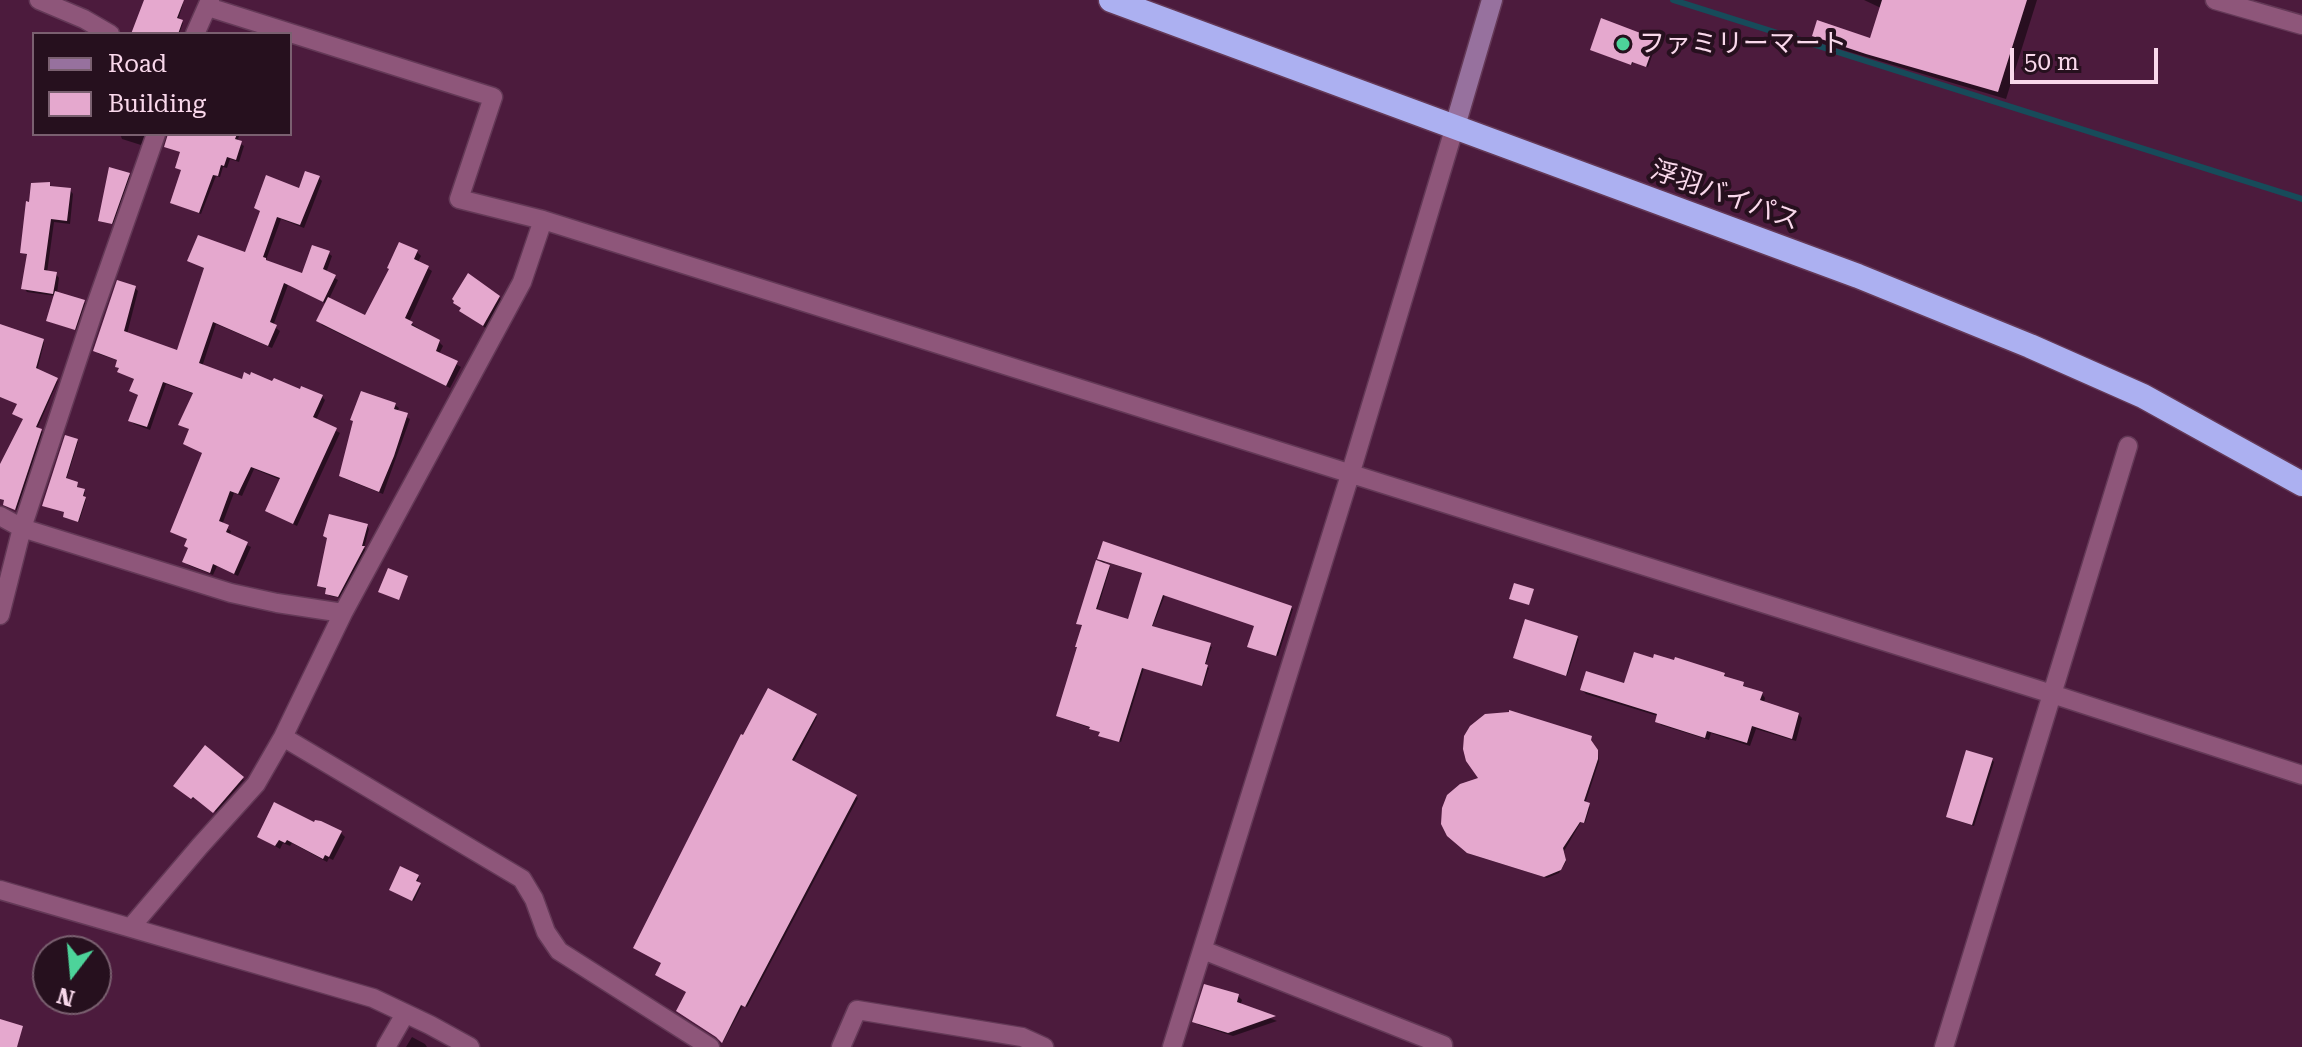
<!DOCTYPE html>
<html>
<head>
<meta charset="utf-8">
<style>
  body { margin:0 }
  #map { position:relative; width:2302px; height:1047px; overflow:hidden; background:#4c1b3d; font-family:"Roboto Serif",serif }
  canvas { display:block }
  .legend { position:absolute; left:32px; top:32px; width:260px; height:104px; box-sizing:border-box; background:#26101e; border:2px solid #7a6070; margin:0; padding:10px 14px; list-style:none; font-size:24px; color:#f9d8eb }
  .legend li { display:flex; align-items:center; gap:16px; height:40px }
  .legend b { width:40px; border:2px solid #7a6070 }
  .north { position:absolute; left:32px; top:935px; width:80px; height:80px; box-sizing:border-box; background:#26101e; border:2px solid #7a6070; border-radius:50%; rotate:196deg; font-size:22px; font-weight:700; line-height:32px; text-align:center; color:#f9d8eb }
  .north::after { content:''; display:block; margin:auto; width:28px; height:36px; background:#4dd39a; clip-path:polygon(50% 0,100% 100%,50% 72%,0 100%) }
  .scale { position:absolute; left:2010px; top:48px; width:148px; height:36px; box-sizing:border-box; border:4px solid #f9d8eb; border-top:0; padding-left:10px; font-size:24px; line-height:28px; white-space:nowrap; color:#f9d8eb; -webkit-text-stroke:6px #26101e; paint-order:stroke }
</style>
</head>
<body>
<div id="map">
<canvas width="2302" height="1047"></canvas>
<ul class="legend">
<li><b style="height:10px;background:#97719e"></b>Road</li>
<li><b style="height:22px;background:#e5a8ce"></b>Building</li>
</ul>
<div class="north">N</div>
<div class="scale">50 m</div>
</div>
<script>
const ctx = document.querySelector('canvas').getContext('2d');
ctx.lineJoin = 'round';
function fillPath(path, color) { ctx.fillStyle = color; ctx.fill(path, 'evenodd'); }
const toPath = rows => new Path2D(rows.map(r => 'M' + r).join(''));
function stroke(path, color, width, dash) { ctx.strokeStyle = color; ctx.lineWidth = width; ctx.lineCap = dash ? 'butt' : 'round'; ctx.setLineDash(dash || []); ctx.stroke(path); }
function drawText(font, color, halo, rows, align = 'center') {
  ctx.font = font + ' "Roboto Serif","Noto Sans JP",serif'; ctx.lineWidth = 8; ctx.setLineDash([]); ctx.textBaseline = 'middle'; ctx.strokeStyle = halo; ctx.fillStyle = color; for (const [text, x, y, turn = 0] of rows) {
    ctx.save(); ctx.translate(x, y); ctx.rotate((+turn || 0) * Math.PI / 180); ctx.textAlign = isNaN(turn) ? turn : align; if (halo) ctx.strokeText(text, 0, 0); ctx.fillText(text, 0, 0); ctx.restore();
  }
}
fillPath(toPath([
  [145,0,174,0,182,3,183,4,178,20,183,23,179,34,140,34],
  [1864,0,2037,0,2006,99,1823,44,1814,35,1872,40,1881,8],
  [1655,40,1657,42,1648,67,1633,62,1632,65,1594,51],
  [120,134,147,134,141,145,122,139],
  [170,134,237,134,239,136,237,142,244,146,239,162,230,159,227,168,223,167,220,177,216,176,201,214,172,203,183,171,177,168,182,153,166,147],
  [128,175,130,176,113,224,102,222,100,221],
  [318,177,322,181,304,228,281,219,266,260,304,276,328,253,332,256,326,273,338,280,329,299,366,318,417,252,421,256,418,262,432,271,409,322,439,342,443,346,439,354,461,367,450,388,322,325,319,321,327,304,288,285,273,326,280,331,272,348,216,324,202,367,243,381,274,383,321,396,325,400,316,420,340,433,297,526,267,511,281,480,254,469,242,496,234,493,222,525,231,531,229,536,251,547,238,576,217,566,213,575,188,565,184,561,189,549,189,540,172,532,204,454,185,444,191,430,180,424,194,394,166,384,150,430,134,424,131,421,139,396,131,391,135,380,119,372,120,369,117,366,119,361,99,354,95,351,135,288,138,291,127,334,178,353,205,269,190,261,246,254,262,212,256,208,300,190],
  [49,184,53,188,70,190,73,194,70,224,54,222,47,273,56,274,59,278,57,293,85,303,76,330,50,322,56,296,27,292,24,288,29,256,22,252],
  [499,297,503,302,487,329,461,311,463,309],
  [0,326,43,341,44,343,37,371,58,381,37,429,43,432,17,510,7,506,6,500,0,499,0,465,25,420,19,404,0,397],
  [395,405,399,408,397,412,410,419,383,494,345,479,341,476],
  [77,441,78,442,66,481,77,484,78,489,85,492,84,498,86,500,79,522,66,518,66,512,44,505],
  [367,526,369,529,364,548,367,551,341,598,330,596,327,593,328,590,319,586],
  [1099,559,1291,608,1293,609,1278,656,1251,648,1256,626,1165,595,1152,628,1212,647,1205,666,1209,668,1203,686,1144,668,1121,742,1102,736,1102,732,1059,717,1084,626,1080,625,1106,566],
  [1103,561,1144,574,1129,621,1097,611,1110,568],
  [1577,638,1579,639,1567,676,1515,658],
  [1724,674,1728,678,1762,694,1765,698,1764,704,1798,714,1802,718,1796,741,1756,729,1750,746,1711,733,1709,740,1661,725,1657,721,1658,716,1586,694,1582,690],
  [815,715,817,717,793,763,858,798,747,1007,743,1005,723,1042,689,992,659,976],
  [1591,737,1591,743,1598,754,1599,761,1585,804,1590,807,1585,823,1581,822,1564,851,1566,862,1559,873,1547,878,1470,854],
  [205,748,244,780,216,812,195,797,193,799,176,786],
  [1992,760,1994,762,1974,826,1949,818],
  [315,825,341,833,345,837,333,860,329,858,327,862,292,843,290,846,283,843,280,849,259,836],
  [418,877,419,878,417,883,421,886,414,901,393,891],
  [1238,996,1242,1000,1240,1006,1277,1021,1233,1036,1199,1025,1195,1021],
  [412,1037,425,1044,427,1047,406,1047]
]), '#0007');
stroke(toPath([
  [1673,0,2302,199]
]), '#174b5a', 6);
fillPath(toPath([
  [144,0,184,0,177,18,183,20,178,34,131,34],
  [1882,0,2027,0,1998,92,1866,54,1812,36,1817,20,1870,38],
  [1601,18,1656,39,1646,67,1632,62,1631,65,1590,50],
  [168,134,237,134,235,139,242,141,236,160,227,157,224,166,221,165,218,176,213,175,199,213,170,203,181,170,175,168,180,152,164,147],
  [109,167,130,173,112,224,98,221],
  [305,171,320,176,300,225,277,217,263,257,266,258,266,260,302,273,312,245,330,251,323,269,336,275,323,302,284,283,270,322,277,325,268,346,213,322,199,363,242,379,244,372,250,375,251,372,272,381,274,378,300,389,301,386,323,395,313,417,337,428,293,524,265,511,280,478,251,467,238,494,230,491,219,521,229,525,226,532,248,542,234,574,213,564,210,573,182,562,188,548,184,546,187,539,170,532,202,453,183,444,189,429,178,425,193,393,163,382,147,427,128,421,138,395,129,391,134,379,117,372,119,368,115,367,117,360,93,351,117,280,136,286,124,331,177,350,204,268,187,261,198,235,245,252,260,211,254,208,266,175,299,188],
  [50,182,50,186,71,188,67,221,51,219,44,270,57,272,53,294,21,289,27,254,20,253,26,201,29,202,31,183],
  [399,242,418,250,414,259,429,266,405,318,413,322,411,325,440,340,436,351,458,361,446,386,316,321,328,297,365,315,389,269,387,268],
  [468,273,500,296,483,326,459,311,461,308,453,303,454,301,452,299],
  [55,291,85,300,75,330,46,321],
  [0,324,44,339,36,368,58,378,36,427,42,429,15,510,3,505,4,500,0,499,0,464,23,419,12,414,17,404,0,397],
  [361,391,396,403,394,409,408,413,394,456,379,492,339,476,353,421,350,420],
  [65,435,78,439,66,478,78,482,77,487,85,489,83,496,86,497,78,522,63,517,64,512,42,506],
  [329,514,368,524,362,546,365,546,338,597,325,594,326,588,317,586,327,538,323,536],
  [1103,541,1292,606,1276,656,1247,647,1254,626,1163,595,1152,626,1211,643,1205,664,1208,665,1202,686,1142,668,1119,742,1098,736,1100,732,1089,729,1090,727,1056,716,1077,647,1075,647,1082,625,1076,624,1096,560,1110,565,1096,609,1128,619,1142,573,1097,559],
  [388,568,408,576,399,600,378,592],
  [1514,583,1534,589,1529,605,1509,599],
  [1525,619,1578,636,1566,676,1513,658],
  [1634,652,1653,658,1654,654,1674,660,1675,657,1725,673,1724,676,1744,682,1743,686,1763,692,1760,700,1799,713,1792,739,1752,726,1747,743,1707,731,1705,738,1655,722,1657,714,1580,690,1586,671,1624,683],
  [768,688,817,714,792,760,857,795,745,1007,741,1005,722,1043,716,1037,676,1011,686,992,655,975,661,963,633,948,741,734,743,735],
  [1509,710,1592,736,1591,740,1598,750,1598,759,1584,801,1590,803,1584,823,1580,822,1563,848,1566,860,1561,870,1544,877,1467,853,1447,836,1441,824,1442,808,1447,795,1460,784,1478,778,1466,761,1463,749,1464,736,1470,726,1485,714,1509,712],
  [205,745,244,777,213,813,193,797,191,799,173,786],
  [1966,750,1993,758,1972,825,1946,817],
  [274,802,314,822,315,820,321,821,342,831,329,857,325,855,323,859,287,840,285,843,279,840,275,846,257,837],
  [400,866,419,875,416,881,421,883,412,901,389,890],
  [1204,984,1239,994,1237,1002,1276,1016,1228,1033,1192,1022],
  [0,1019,23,1026,17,1047,0,1047]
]), '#e5a8ce');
const street = toPath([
  [39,0,84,19,110,34],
  [2215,0,2302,25],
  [208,7,493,97,459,199,543,220,2052,694,2302,775],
  [195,34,210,0],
  [0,516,22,528,231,593,277,603,343,613],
  [0,615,22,528,92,316,156,134],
  [283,737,522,879,534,899,546,932,559,951,710,1047],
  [0,890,373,998,430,1025,470,1047],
  [131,927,200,846,256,784,283,737,343,613,522,282,543,220],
  [1203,950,1443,1045,1443,1047],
  [386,1047,405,1014],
  [841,1047,857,1010,1022,1037,1044,1047],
  [1172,1047,1350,475,1455,126],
  [1944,1047,2128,446]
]);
const secondary = toPath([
  [1455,126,1492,0]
]);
const highway = toPath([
  [1111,0,1858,276,2030,346,2143,396,2302,484]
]);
stroke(street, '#643957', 21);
stroke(secondary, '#643957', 23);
stroke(highway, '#643957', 27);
stroke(street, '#8e567a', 18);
stroke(secondary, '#97719e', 20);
stroke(highway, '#acb0f1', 24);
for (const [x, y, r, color] of [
  [1623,44,8,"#4dd39a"]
]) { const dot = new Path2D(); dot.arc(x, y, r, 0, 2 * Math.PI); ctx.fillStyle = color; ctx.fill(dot); stroke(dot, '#26101e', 3); }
drawText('26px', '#f9d8eb', '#26101e', [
  ["ファミリーマート",1639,44]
], 'left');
drawText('26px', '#f9d8eb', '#26101e', [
  ["浮羽バイパス",1725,196,20]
]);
</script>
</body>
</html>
